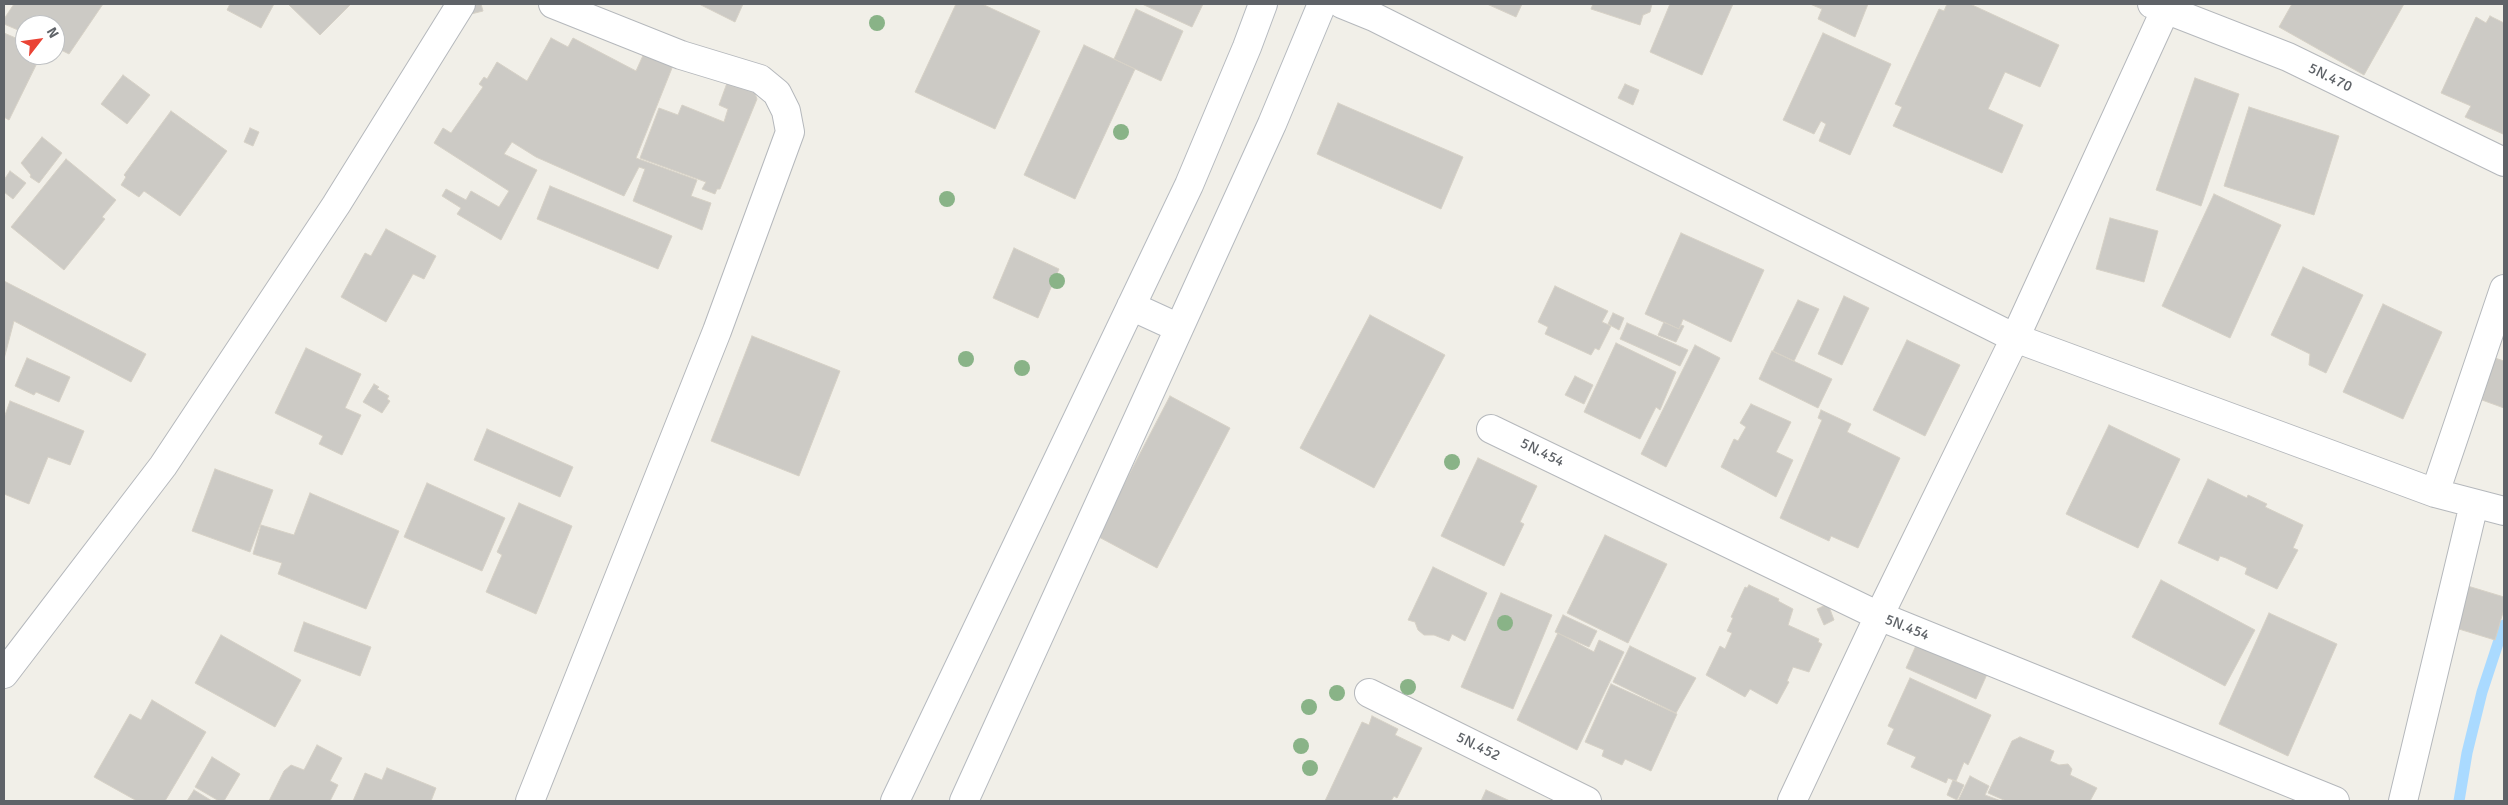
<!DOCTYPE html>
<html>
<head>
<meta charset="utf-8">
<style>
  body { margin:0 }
  #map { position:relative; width:2508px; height:805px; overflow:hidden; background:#f1efe8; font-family:Signika,sans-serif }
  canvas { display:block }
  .frame { position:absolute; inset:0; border:5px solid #5f6368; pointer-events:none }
  .north { position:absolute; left:15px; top:15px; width:50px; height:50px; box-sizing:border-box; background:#fff; border:1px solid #bfc1c3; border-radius:50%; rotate:60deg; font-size:14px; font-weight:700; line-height:20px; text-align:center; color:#5f6368 }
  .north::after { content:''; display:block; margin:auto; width:18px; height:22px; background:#ea4335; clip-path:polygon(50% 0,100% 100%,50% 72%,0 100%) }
</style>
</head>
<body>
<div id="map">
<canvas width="2508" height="805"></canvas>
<div class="frame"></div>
<div class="north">N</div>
</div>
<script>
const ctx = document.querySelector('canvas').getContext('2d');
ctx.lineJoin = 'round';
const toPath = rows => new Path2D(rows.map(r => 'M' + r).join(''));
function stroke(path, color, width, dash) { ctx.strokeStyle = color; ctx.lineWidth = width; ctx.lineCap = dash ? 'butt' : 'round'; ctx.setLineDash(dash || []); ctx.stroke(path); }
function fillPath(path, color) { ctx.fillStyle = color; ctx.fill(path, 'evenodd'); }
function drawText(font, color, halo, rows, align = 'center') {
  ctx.font = font + ' Signika,sans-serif'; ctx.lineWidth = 5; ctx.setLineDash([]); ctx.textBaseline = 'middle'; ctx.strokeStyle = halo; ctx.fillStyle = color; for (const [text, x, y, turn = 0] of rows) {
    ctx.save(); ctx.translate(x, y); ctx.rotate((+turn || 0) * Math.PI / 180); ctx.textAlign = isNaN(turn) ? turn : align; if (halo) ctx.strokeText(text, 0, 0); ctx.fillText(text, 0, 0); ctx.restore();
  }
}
stroke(toPath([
  [2459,801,2467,753,2482,692,2504,625]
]), '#aadaff', 11);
const building = toPath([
  [14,4,103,4,69,54,55,47,55,25,25,25,25,33,4,24,4,19,14,4],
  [230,4,274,4,261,28,227,10,230,4],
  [288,4,351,4,320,35,288,4],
  [464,4,481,4,483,11,467,15,464,4],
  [699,4,743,4,735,22,699,4],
  [956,4,982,4,1040,31,995,129,915,92,956,4],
  [1142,4,1203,4,1192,27,1142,4],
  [1487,4,1522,4,1516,17,1487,4],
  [1593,4,1652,4,1650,12,1643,15,1640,25,1591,9,1593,4],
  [1670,4,1733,4,1702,75,1650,52,1670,4],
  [1810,4,1868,4,1855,37,1818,19,1822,9,1810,4],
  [1947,4,1970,4,2059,45,2040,87,2005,72,1988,109,2023,125,2002,173,1893,126,1902,107,1895,104,1939,9,1944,11,1947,4],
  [2292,4,2404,4,2364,75,2279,27,2292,4],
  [1136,9,1183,31,1161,81,1114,59,1136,9],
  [2490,16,2504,23,2503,134,2465,117,2471,106,2441,93,2476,17,2486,23,2490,16],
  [4,33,25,42,25,55,41,55,9,120,4,117,4,33],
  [1823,33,1891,64,1850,155,1819,141,1826,124,1821,121,1814,134,1783,120,1823,33],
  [551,38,568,47,573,38,636,71,645,51,674,63,636,158,697,180,691,196,711,203,702,230,633,201,645,169,639,167,624,196,536,157,512,142,504,154,537,170,501,240,457,214,461,208,442,196,446,189,466,200,471,191,499,207,509,191,434,143,443,128,451,133,483,87,479,84,484,77,487,79,497,62,527,81,551,38],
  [1084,45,1135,69,1075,199,1024,175,1084,45],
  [123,75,150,95,127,124,101,104,123,75],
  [2195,78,2239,94,2201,206,2156,190,2195,78],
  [751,82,757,99,720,189,717,189,715,194,702,189,706,182,640,158,659,108,678,115,682,105,724,122,728,109,719,105,727,83,751,82],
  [1625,84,1639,90,1633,105,1618,98,1625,84],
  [1338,103,1463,157,1441,209,1317,154,1338,103],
  [2249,107,2339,136,2314,215,2224,186,2249,107],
  [171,111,227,151,180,216,144,191,139,197,121,185,126,177,124,175,171,111],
  [250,128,259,132,253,146,244,142,250,128],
  [42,137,62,153,39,183,30,177,31,175,21,163,42,137],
  [66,159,116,200,102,217,105,219,64,270,11,227,66,159],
  [10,171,26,183,13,199,4,192,4,180,10,171],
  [550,186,672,236,658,269,537,219,550,186],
  [2214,194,2281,225,2230,338,2162,306,2214,194],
  [2110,218,2158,231,2144,282,2096,269,2110,218],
  [386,229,436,256,424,279,413,274,386,322,341,297,365,253,371,256,386,229],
  [1681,233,1764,270,1731,342,1683,319,1679,329,1645,314,1681,233],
  [1014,248,1059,269,1038,318,993,298,1014,248],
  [2303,267,2363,295,2326,373,2309,365,2310,354,2271,335,2303,267],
  [4,281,146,354,131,382,14,321,4,359,4,281],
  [1555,286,1608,311,1602,322,1611,326,1599,350,1595,348,1591,355,1545,334,1548,327,1538,322,1555,286],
  [1844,296,1869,308,1842,365,1818,354,1844,296],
  [1798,300,1819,309,1794,361,1773,351,1798,300],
  [2383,304,2442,332,2403,419,2343,392,2383,304],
  [1613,313,1624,318,1619,330,1608,324,1613,313],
  [1370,315,1445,355,1374,488,1300,448,1370,315],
  [1664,322,1679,329,1681,325,1684,326,1676,342,1658,335,1664,322],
  [1627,323,1688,350,1680,366,1620,339,1627,323],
  [752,336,840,371,799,476,711,441,752,336],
  [1907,340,1960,365,1925,436,1873,410,1907,340],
  [1616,343,1676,372,1660,410,1656,407,1640,439,1584,412,1616,343],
  [1695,345,1720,358,1666,467,1641,454,1695,345],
  [306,348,361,374,345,408,361,415,342,455,319,444,323,436,275,413,306,348],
  [1772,351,1832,379,1818,408,1759,379,1772,351],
  [27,358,70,377,59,402,36,392,34,395,15,386,27,358],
  [2495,358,2504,361,2504,408,2482,400,2495,358],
  [1575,376,1593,385,1584,404,1565,395,1575,376],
  [374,384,379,387,377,389,389,396,387,399,390,401,382,413,363,402,374,384],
  [1170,396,1230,428,1157,568,1097,536,1170,396],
  [10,401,84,431,70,465,48,457,29,504,4,494,4,418,10,401],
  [1751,404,1791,422,1776,452,1793,460,1776,497,1721,467,1734,439,1738,441,1746,427,1740,423,1751,404],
  [1821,410,1851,424,1847,432,1900,458,1858,548,1831,536,1829,541,1780,518,1822,420,1818,418,1821,410],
  [2109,425,2180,459,2138,548,2066,514,2109,425],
  [487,429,573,467,560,497,474,460,487,429],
  [1478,458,1537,486,1520,522,1524,524,1504,566,1441,536,1478,458],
  [215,469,273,490,250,552,192,531,215,469],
  [2208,479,2247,498,2248,495,2267,504,2265,507,2303,525,2293,548,2298,550,2277,589,2245,574,2247,568,2226,558,2220,556,2218,561,2178,543,2208,479],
  [427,483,505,518,482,571,404,537,427,483],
  [310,493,399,531,366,609,278,574,282,563,253,554,261,525,294,535,310,493],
  [519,503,572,526,536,614,486,592,502,555,497,552,519,503],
  [1605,535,1667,564,1628,643,1567,613,1605,535],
  [1433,567,1487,593,1465,641,1452,634,1449,641,1434,635,1424,635,1418,630,1415,622,1408,620,1433,567],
  [2161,580,2255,630,2225,686,2132,637,2161,580],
  [2461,584,2504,597,2504,609,2495,640,2449,626,2461,584],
  [1749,585,1779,599,1778,601,1793,609,1788,625,1819,639,1818,642,1822,644,1809,672,1793,667,1787,681,1789,682,1777,704,1750,689,1745,697,1706,675,1720,646,1725,649,1732,633,1727,631,1733,618,1731,617,1745,587,1747,588,1749,585],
  [1501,593,1552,615,1513,709,1461,687,1501,593],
  [1828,604,1834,620,1824,625,1817,609,1828,604],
  [2269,613,2337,644,2288,756,2219,724,2269,613],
  [1563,615,1597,631,1589,647,1555,632,1563,615],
  [304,622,371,647,360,676,294,651,304,622],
  [1558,633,1594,652,1599,640,1624,652,1577,750,1517,720,1558,633],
  [221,635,301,680,275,727,195,683,221,635],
  [1918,641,1988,672,1976,699,1906,668,1918,641],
  [1630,646,1696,678,1676,713,1613,682,1630,646],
  [1910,678,1991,715,1968,765,1964,762,1956,781,1948,778,1946,783,1911,767,1916,757,1887,744,1894,729,1888,726,1910,678],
  [1611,684,1677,714,1651,771,1625,759,1622,765,1602,756,1604,750,1585,742,1611,684],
  [152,700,206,732,165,801,137,801,94,777,130,714,141,720,152,700],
  [1372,716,1398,729,1395,735,1422,748,1397,798,1394,796,1391,801,1325,801,1362,722,1369,725,1372,716],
  [2020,737,2054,751,2050,761,2059,765,2068,764,2072,769,2070,775,2097,788,2090,801,2006,801,1988,793,2012,741,2020,737],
  [317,745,342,758,330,781,338,785,330,801,269,801,284,771,291,765,304,770,317,745],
  [212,757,240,774,224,801,219,801,195,787,212,757],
  [387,768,436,788,431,801,353,801,365,773,382,780,387,768],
  [1970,776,1989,786,1985,795,2001,801,1958,801,1970,776],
  [1953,780,1964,785,1957,800,1947,795,1953,780],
  [194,790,212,801,187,801,194,790],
  [1486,790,1510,801,1481,801,1486,790]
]);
fillPath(building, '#cccac5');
stroke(building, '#d6d1c6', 1);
const street = toPath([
  [1342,4,1374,17,2015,338,2435,493,2504,511],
  [2152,4,2288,57,2504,162],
  [1491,429,1879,616,2335,801],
  [2435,493,2504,289],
  [4,674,163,466,336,205,461,4],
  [1369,693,1587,801],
  [530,801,717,331,790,132,786,111,777,93,760,79,681,55,553,4],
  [1792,801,1879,616,2015,338,2168,4],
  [2403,801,2474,504]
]);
const secondary = toPath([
  [1131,306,1179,328],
  [895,801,1189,185,1247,47,1263,4],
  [964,801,1272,124,1322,4]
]);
stroke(street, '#b5b8bc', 30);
stroke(secondary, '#b6babf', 30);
stroke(street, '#fff', 28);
stroke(secondary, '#fff', 28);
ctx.fillStyle = '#89b387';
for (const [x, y] of [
  [877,23],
  [1121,132],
  [947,199],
  [1057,281],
  [966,359],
  [1022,368],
  [1452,462],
  [1505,623],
  [1408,687],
  [1337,693],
  [1309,707],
  [1301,746],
  [1310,768]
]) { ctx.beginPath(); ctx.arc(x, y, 8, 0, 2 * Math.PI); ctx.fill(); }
drawText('15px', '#5f6368', '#fff', [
  ["5N.470",2330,78,26],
  ["5N.454",1542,453,26],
  ["5N.454",1907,628,22],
  ["5N.452",1478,747,26]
]);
</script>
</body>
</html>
